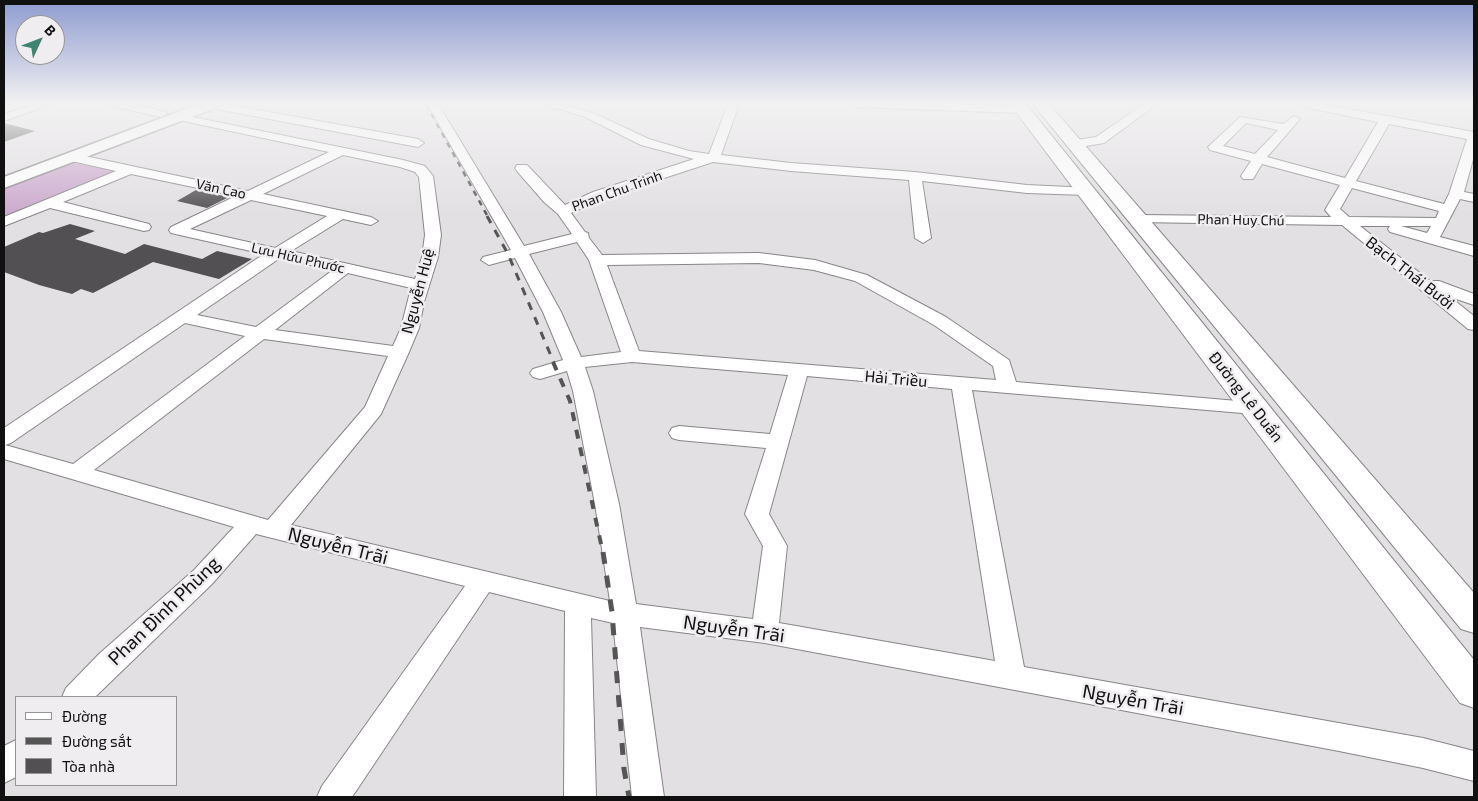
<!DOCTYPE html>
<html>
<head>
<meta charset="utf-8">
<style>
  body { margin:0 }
  #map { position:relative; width:1478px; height:801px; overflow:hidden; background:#e3e0e3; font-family:"Exo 2",sans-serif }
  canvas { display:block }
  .frame { position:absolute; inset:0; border:5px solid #101010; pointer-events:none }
  .legend { position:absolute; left:15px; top:696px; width:162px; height:90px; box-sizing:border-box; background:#f0edf0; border:1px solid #969596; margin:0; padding:6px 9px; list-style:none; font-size:15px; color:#101010 }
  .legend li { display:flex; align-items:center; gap:10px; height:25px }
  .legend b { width:25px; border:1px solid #969596 }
  .north { position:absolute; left:15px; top:15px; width:50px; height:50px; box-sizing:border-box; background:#f0edf0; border:1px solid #969596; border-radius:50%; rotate:47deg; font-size:14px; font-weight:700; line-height:20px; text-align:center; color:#101010 }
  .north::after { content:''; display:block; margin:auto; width:18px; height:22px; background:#428271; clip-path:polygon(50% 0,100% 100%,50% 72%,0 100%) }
</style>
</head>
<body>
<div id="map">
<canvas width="1478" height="801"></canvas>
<div class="frame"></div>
<ul class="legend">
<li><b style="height:6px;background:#fff"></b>Đường</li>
<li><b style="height:6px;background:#565556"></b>Đường sắt</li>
<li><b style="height:14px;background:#525052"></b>Tòa nhà</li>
</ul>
<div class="north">B</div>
</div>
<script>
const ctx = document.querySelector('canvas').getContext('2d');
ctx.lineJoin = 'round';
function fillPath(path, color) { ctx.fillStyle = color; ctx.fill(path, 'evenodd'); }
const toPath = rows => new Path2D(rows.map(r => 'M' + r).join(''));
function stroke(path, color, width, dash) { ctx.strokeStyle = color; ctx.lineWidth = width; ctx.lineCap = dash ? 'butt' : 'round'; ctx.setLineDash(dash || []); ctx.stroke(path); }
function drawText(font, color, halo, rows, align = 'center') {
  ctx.font = font + ' "Exo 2",sans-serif'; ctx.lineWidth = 5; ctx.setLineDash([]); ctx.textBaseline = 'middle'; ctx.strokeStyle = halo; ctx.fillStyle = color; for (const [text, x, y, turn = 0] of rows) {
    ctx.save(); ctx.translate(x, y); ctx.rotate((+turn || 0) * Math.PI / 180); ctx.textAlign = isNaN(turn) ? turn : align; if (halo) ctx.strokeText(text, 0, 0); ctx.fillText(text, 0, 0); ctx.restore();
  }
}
fillPath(toPath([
  [70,162,115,171,4,217,4,184]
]), '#cba9cd');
fillPath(toPath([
  [4,123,35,131,4,142],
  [196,190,229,197,207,208,177,201],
  [70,224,95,231,75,239,125,254,144,244,202,259,217,251,252,259,219,279,153,262,93,293,81,289,72,294,39,285,4,272,4,247,39,232,43,233]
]), '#525052');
const minor = toPath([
  [35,104,51,104,4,121,4,114,35,104],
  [111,104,132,104,165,112,167,114,161,117,112,106,111,104],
  [225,104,418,139,424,143,418,147,211,108,205,105,225,104],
  [427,104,438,104,524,246,572,234,558,214,544,202,517,171,515,168,517,165,527,165,565,205,593,192,694,159,641,145,585,117,543,104,561,104,593,113,649,139,689,151,709,154,728,104,739,104,721,155,791,163,915,172,1027,185,1091,188,1093,191,1091,194,1086,195,1027,193,922,181,931,238,923,243,915,238,909,180,791,171,713,162,603,198,571,213,585,232,588,233,589,238,602,255,759,253,815,260,867,275,946,317,1009,360,1016,382,1261,403,1264,408,1261,413,1254,414,972,390,1024,667,1423,738,1474,751,1474,781,1423,768,1339,751,765,643,640,627,664,797,632,797,613,623,591,618,596,797,564,797,565,611,489,592,352,797,317,797,322,786,465,586,256,534,212,584,95,697,62,697,66,688,99,654,194,570,234,527,4,459,4,428,264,254,171,233,169,230,171,227,236,196,131,174,63,202,149,224,151,227,149,230,144,231,50,208,4,226,4,217,116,171,67,160,65,157,71,153,248,191,329,152,174,119,172,117,178,114,403,160,425,166,433,176,441,235,438,257,424,302,419,328,409,352,381,414,291,525,610,601,595,504,573,391,567,371,540,379,533,377,530,373,533,369,563,360,543,312,515,258,489,265,481,260,483,257,511,250,427,104],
  [343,155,400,167,415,172,419,177,425,235,422,257,415,279,291,251,343,219,371,225,378,221,371,217,263,194,343,155],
  [251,200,327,216,275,248,190,229,251,200],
  [577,242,589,260,621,352,581,357,561,312,529,254,577,242],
  [280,258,333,270,256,327,197,315,280,258],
  [759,263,814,270,855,281,934,325,993,366,996,380,639,351,607,265,759,263],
  [348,273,411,288,401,328,393,346,275,330,348,273],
  [185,323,245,336,73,464,5,445,11,443,185,323],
  [264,339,388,356,365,407,268,520,94,470,264,339],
  [632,362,788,375,770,434,679,426,672,428,669,433,672,438,679,440,766,448,745,514,763,546,753,619,636,604,619,504,593,391,585,367,632,362],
  [807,376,952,389,995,661,779,623,787,546,769,514,807,376],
  [850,104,952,104,1022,107,1028,110,1022,113,855,107,850,104],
  [1144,104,1157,104,1104,143,1074,148,1068,144,1070,141,1096,137,1144,104],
  [1299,104,1322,104,1474,132,1474,156,1464,192,1474,194,1474,202,1460,199,1440,237,1474,246,1474,256,1390,232,1388,229,1390,226,1360,226,1430,281,1439,281,1474,294,1474,305,1450,297,1474,316,1474,330,1468,329,1342,225,1133,222,1131,219,1138,215,1331,217,1325,210,1340,185,1262,164,1253,179,1243,179,1241,176,1251,161,1210,150,1208,147,1240,117,1283,124,1294,116,1300,119,1267,157,1345,178,1378,122,1304,107,1299,104],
  [1246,123,1278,130,1255,154,1223,146,1246,123],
  [1389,124,1467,139,1449,194,1444,204,1356,181,1389,124],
  [1352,188,1439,211,1436,218,1349,217,1340,209,1352,188],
  [1401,226,1431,226,1427,233,1401,226],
  [16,740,16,777,4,783,4,746,16,740]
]);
const major = toPath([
  [199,104,220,104,218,107,4,188,4,177,199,104]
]);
const highway = toPath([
  [1010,104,1026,104,1474,660,1474,708,1460,703,1010,104],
  [1033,104,1049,104,1474,593,1474,633,1461,629,1033,104]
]);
stroke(minor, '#878587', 2);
stroke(major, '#878587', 3);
stroke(highway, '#878587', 2);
fillPath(minor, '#fff');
fillPath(major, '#fff');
fillPath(highway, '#fff');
stroke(toPath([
  [426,104,488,217]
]), '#565556', 2.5, [5.5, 5.5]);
stroke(toPath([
  [487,216,508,254,554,363]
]), '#565556', 3, [8, 8]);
stroke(toPath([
  [553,362,570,401,603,553]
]), '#565556', 4, [9, 9]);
stroke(toPath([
  [603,552,612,612,624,769,629,797]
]), '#565556', 5, [12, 12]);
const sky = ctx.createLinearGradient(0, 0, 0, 216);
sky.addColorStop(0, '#8e9bd0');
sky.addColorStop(0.48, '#f2f1f2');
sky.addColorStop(1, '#f2f1f200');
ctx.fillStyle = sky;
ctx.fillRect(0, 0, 1478, 216);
drawText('14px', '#101010', '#f0edf0', [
  ["Văn Cao",221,189,12],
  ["Phan Chu Trinh",617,191,-20],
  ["Phan Huy Chú",1241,220,1],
  ["Lưu Hữu Phước",298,258,13]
]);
drawText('16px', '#101010', '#f0edf0', [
  ["Bạch Thái Bưởi",1410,273,38],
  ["Nguyễn Huệ",418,291,-75],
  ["Hải Triều",896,379,5],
  ["Đường Lê Duẩn",1246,397,52]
]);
drawText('19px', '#101010', '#f0edf0', [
  ["Nguyễn Trãi",338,546,14],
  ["Phan Đình Phùng",164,611,-44],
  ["Nguyễn Trãi",734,629,8],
  ["Nguyễn Trãi",1133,700,10]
]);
</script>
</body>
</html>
